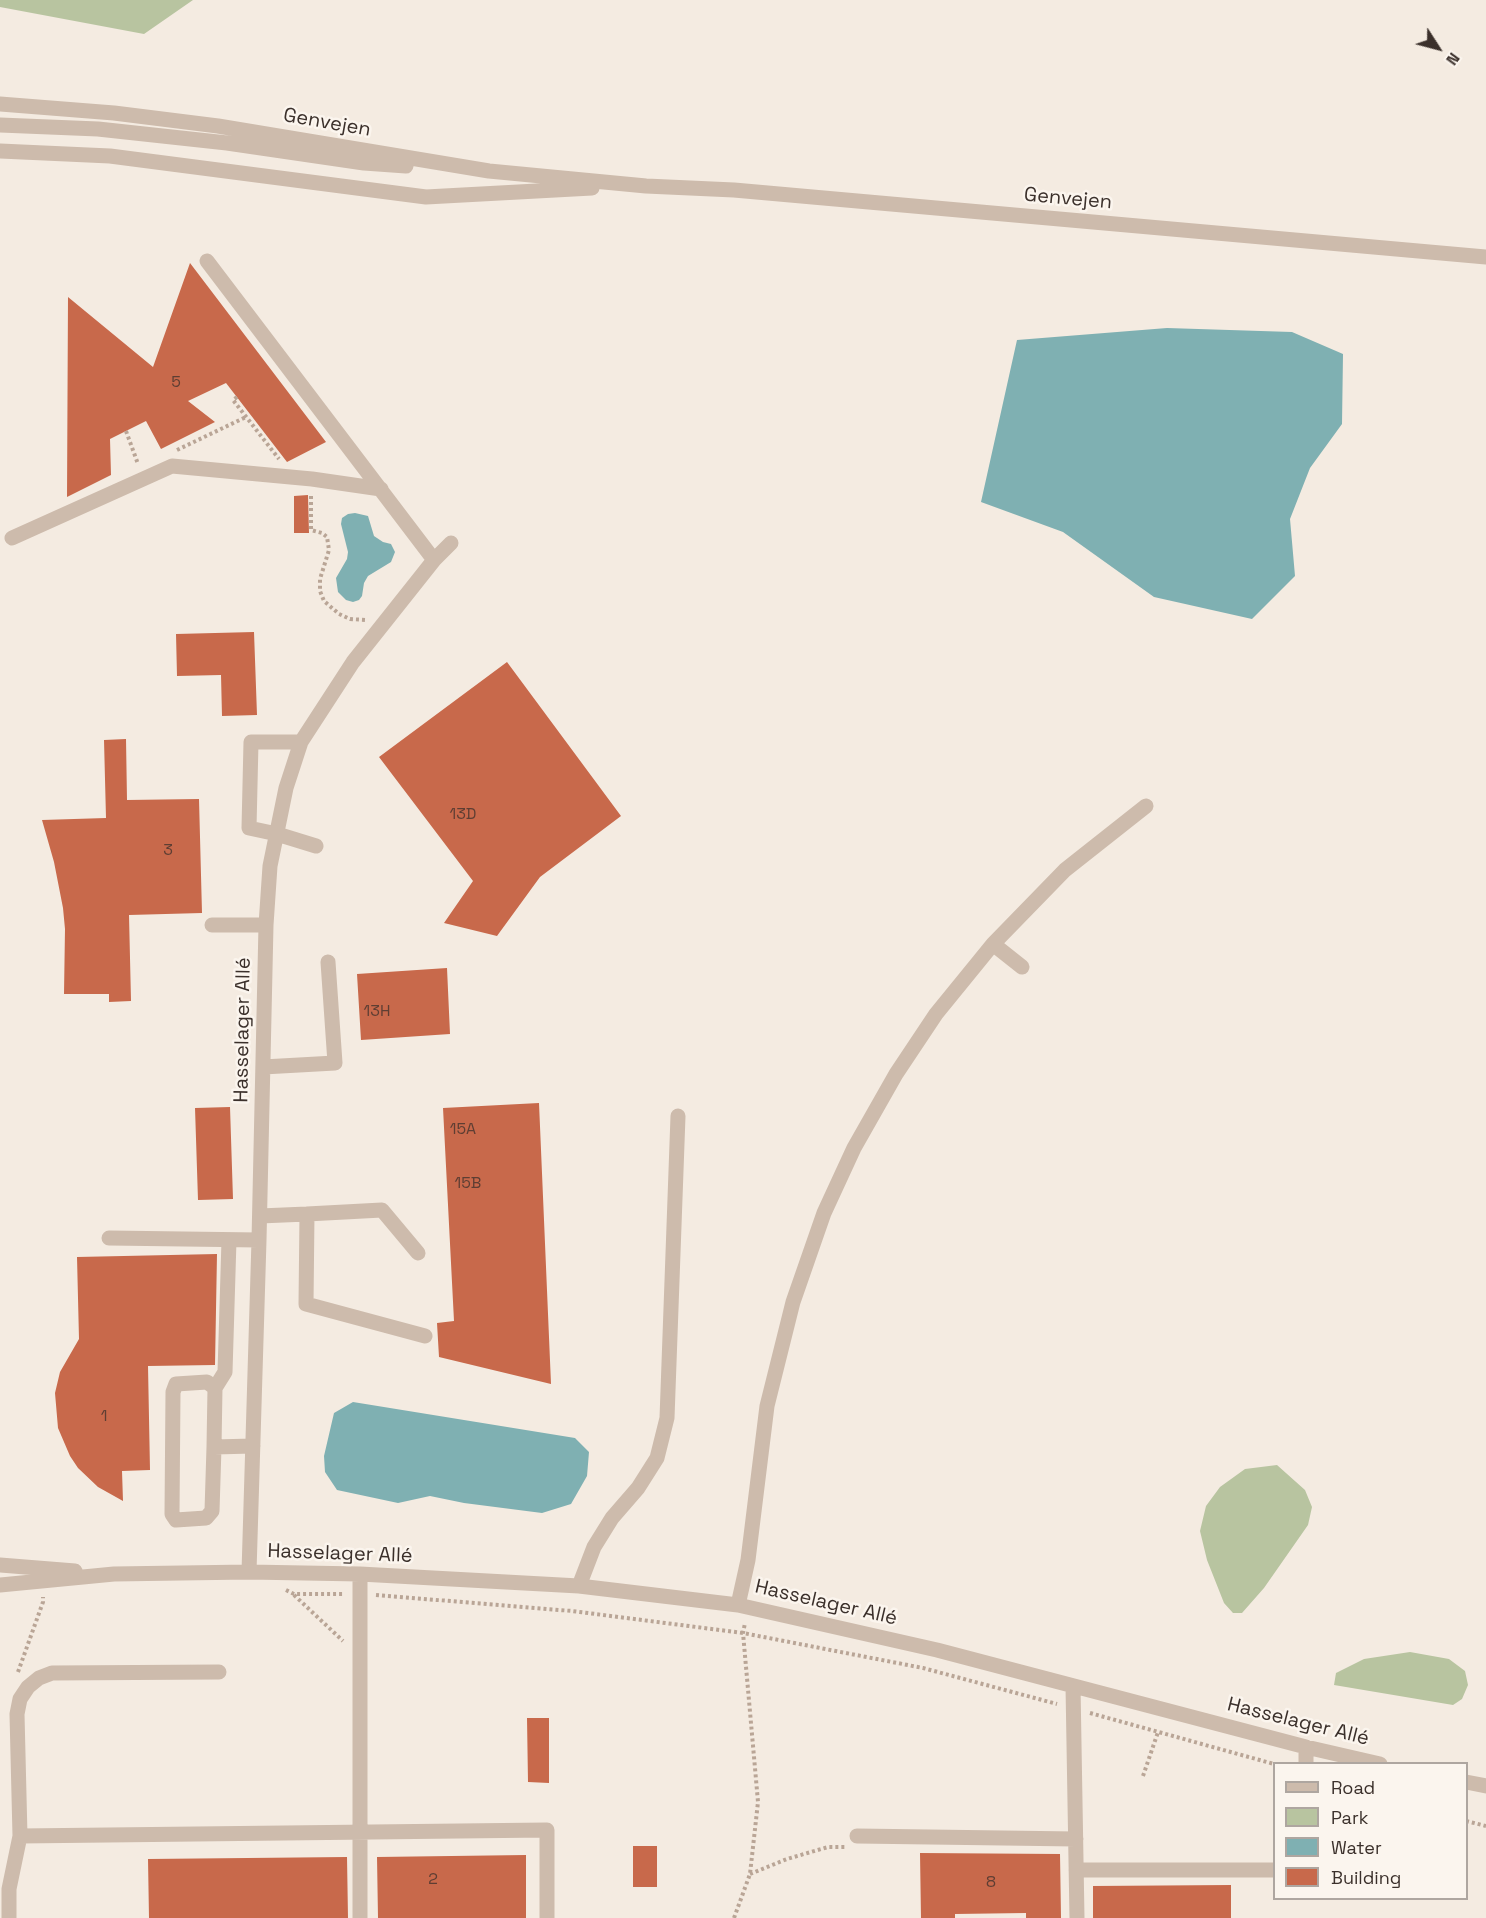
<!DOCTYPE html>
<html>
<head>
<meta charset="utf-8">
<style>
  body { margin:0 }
  #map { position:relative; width:1486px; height:1918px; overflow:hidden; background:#f4ebe1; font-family:"Space Grotesk",sans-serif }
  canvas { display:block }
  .legend { position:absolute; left:1273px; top:1762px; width:195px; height:138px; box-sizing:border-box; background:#fbf5ee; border:2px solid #aea6a0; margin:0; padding:8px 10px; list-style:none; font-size:18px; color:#3b302b }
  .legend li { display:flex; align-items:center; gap:12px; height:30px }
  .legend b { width:30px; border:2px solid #aea6a0 }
  .north { position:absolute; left:1408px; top:18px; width:60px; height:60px; -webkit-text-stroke:4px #fbf5ee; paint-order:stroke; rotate:126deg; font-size:16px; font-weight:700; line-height:24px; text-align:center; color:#3b302b }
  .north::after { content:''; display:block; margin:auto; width:21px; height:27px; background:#3b302b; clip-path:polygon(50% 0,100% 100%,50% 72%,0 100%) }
</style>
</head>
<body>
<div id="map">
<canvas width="1486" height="1918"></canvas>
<ul class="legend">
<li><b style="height:8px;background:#cdbbac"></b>Road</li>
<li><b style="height:16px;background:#b8c4a0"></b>Park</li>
<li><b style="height:16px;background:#7fb0b2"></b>Water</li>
<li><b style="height:16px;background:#c8694b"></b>Building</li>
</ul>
<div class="north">N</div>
</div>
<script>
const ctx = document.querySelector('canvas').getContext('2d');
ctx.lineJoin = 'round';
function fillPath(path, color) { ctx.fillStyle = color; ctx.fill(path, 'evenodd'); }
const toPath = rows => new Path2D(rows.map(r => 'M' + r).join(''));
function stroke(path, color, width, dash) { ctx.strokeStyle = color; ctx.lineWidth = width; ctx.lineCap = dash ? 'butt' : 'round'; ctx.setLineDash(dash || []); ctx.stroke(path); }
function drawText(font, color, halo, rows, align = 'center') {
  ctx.font = font + ' "Space Grotesk",sans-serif'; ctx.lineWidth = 5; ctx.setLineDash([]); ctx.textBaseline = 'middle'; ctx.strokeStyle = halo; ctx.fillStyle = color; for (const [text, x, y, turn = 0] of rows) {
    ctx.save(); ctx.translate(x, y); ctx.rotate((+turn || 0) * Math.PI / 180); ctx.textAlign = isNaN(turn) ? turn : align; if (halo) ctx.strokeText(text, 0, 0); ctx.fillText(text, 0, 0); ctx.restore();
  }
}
fillPath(toPath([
  [0,0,193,0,144,34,0,7],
  [1277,1465,1305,1490,1312,1507,1308,1525,1264,1588,1242,1613,1233,1613,1224,1603,1207,1560,1200,1531,1206,1506,1220,1487,1245,1469],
  [1410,1652,1449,1659,1465,1671,1468,1685,1462,1699,1453,1705,1334,1685,1336,1673,1364,1659]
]), '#b8c4a0');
fillPath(toPath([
  [1167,328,1292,332,1343,354,1342,424,1310,468,1290,519,1295,576,1252,619,1154,597,1063,532,981,502,1017,340],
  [355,513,368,516,374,536,383,542,391,544,395,552,391,562,368,576,364,583,362,596,359,600,353,602,346,600,338,592,336,578,347,559,348,552,341,524,342,518,348,514],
  [353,1402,575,1438,589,1452,587,1476,571,1504,542,1513,464,1503,430,1496,398,1503,337,1490,325,1472,324,1456,334,1413]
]), '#7fb0b2');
fillPath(toPath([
  [190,263,326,442,287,462,226,383,188,401,215,422,161,449,146,421,110,439,111,475,67,497,68,297,153,367],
  [308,495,309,533,294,533,294,496],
  [254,632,257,715,222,716,221,675,177,676,176,634],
  [507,662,621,816,540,877,497,936,444,923,473,881,379,757],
  [126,739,127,800,199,799,202,913,129,915,131,1001,109,1002,109,994,64,994,65,929,63,908,54,862,42,820,106,818,104,740],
  [447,968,450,1034,361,1040,357,974],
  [539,1103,551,1384,439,1357,437,1323,454,1321,443,1108],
  [230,1107,233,1199,198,1200,195,1108],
  [217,1254,215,1365,148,1366,150,1470,122,1471,123,1501,98,1487,78,1468,70,1456,58,1428,55,1393,60,1372,79,1339,77,1257],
  [527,1718,549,1718,549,1783,528,1782],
  [633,1846,657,1846,657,1887,633,1887],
  [920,1853,1060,1854,1061,1918,1026,1918,1026,1913,955,1914,955,1918,921,1918],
  [526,1855,526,1918,378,1918,377,1857],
  [347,1857,348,1918,149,1918,148,1859],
  [1231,1885,1231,1918,1093,1918,1093,1886]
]), '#c8694b');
stroke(toPath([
  [237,397,233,400,279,459],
  [126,431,138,464],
  [177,450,246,417],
  [311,496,311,530,322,533,327,537,329,550,320,579,320,591,324,601,339,614,350,619,366,620],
  [286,1590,294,1594,344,1594],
  [294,1595,343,1641],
  [376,1595,572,1611,743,1633,923,1668,1057,1704],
  [18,1672,43,1602,43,1597],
  [1090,1713,1274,1764],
  [1143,1776,1158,1732],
  [1466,1821,1486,1826],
  [750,1874,787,1859,828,1847,846,1847],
  [734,1918,750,1874,758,1802,743,1633,745,1623]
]), '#b9a596', 4, [3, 3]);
stroke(toPath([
  [0,104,114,113,218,126,489,171,646,186,734,190,1486,257],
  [0,125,98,129,227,143,364,163,406,166],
  [0,151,110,156,426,197,592,188],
  [207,261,434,560],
  [12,538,172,466,312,479,381,489],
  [301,742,251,742,249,828,277,834,316,846],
  [212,925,266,925],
  [993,944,1022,967],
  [263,1067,335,1063,328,962],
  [307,1214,382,1210,418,1253],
  [260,1216,307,1214,306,1304,425,1336],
  [109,1238,259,1240],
  [215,1388,225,1372,229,1240],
  [214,1447,215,1388,207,1382,176,1384,173,1392,172,1514,176,1520,206,1518,212,1511,214,1447,253,1446],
  [0,1565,75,1571],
  [249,1572,259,1240,266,925,270,866,286,788,301,742,353,662,434,560,451,543],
  [360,1574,360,1918],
  [0,1585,114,1574,249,1572,360,1574,579,1586,738,1605,937,1650,1306,1747,1380,1764],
  [579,1586,594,1547,612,1518,638,1488,657,1458,667,1418,678,1116],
  [738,1605,748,1560,767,1406,793,1302,824,1213,854,1148,896,1074,936,1014,993,944,1065,870,1146,806],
  [1073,1686,1077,1918],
  [1306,1764,1306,1747],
  [1466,1782,1486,1786],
  [20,1836,17,1714,20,1699,28,1687,39,1678,52,1673,219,1672],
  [857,1836,1076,1839],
  [1076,1870,1274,1870],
  [9,1918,9,1889,20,1836,547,1830,547,1918]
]), '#cdbbac', 15);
drawText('16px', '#5e3e33', null, [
  ["5",176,383],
  ["13D",463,815],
  ["3",168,851],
  ["13H",377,1012],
  ["15A",463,1130],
  ["15B",468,1184],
  ["1",104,1417],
  ["2",433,1880],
  ["8",991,1883]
]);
drawText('20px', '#3b302b', '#fbf5ee', [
  ["Genvejen",327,123,10],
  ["Genvejen",1068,199,5],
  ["Hasselager Allé",243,1030,-89],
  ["Hasselager Allé",340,1554,2],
  ["Hasselager Allé",826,1603,13],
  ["Hasselager Allé",1298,1722,14]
]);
</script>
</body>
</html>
